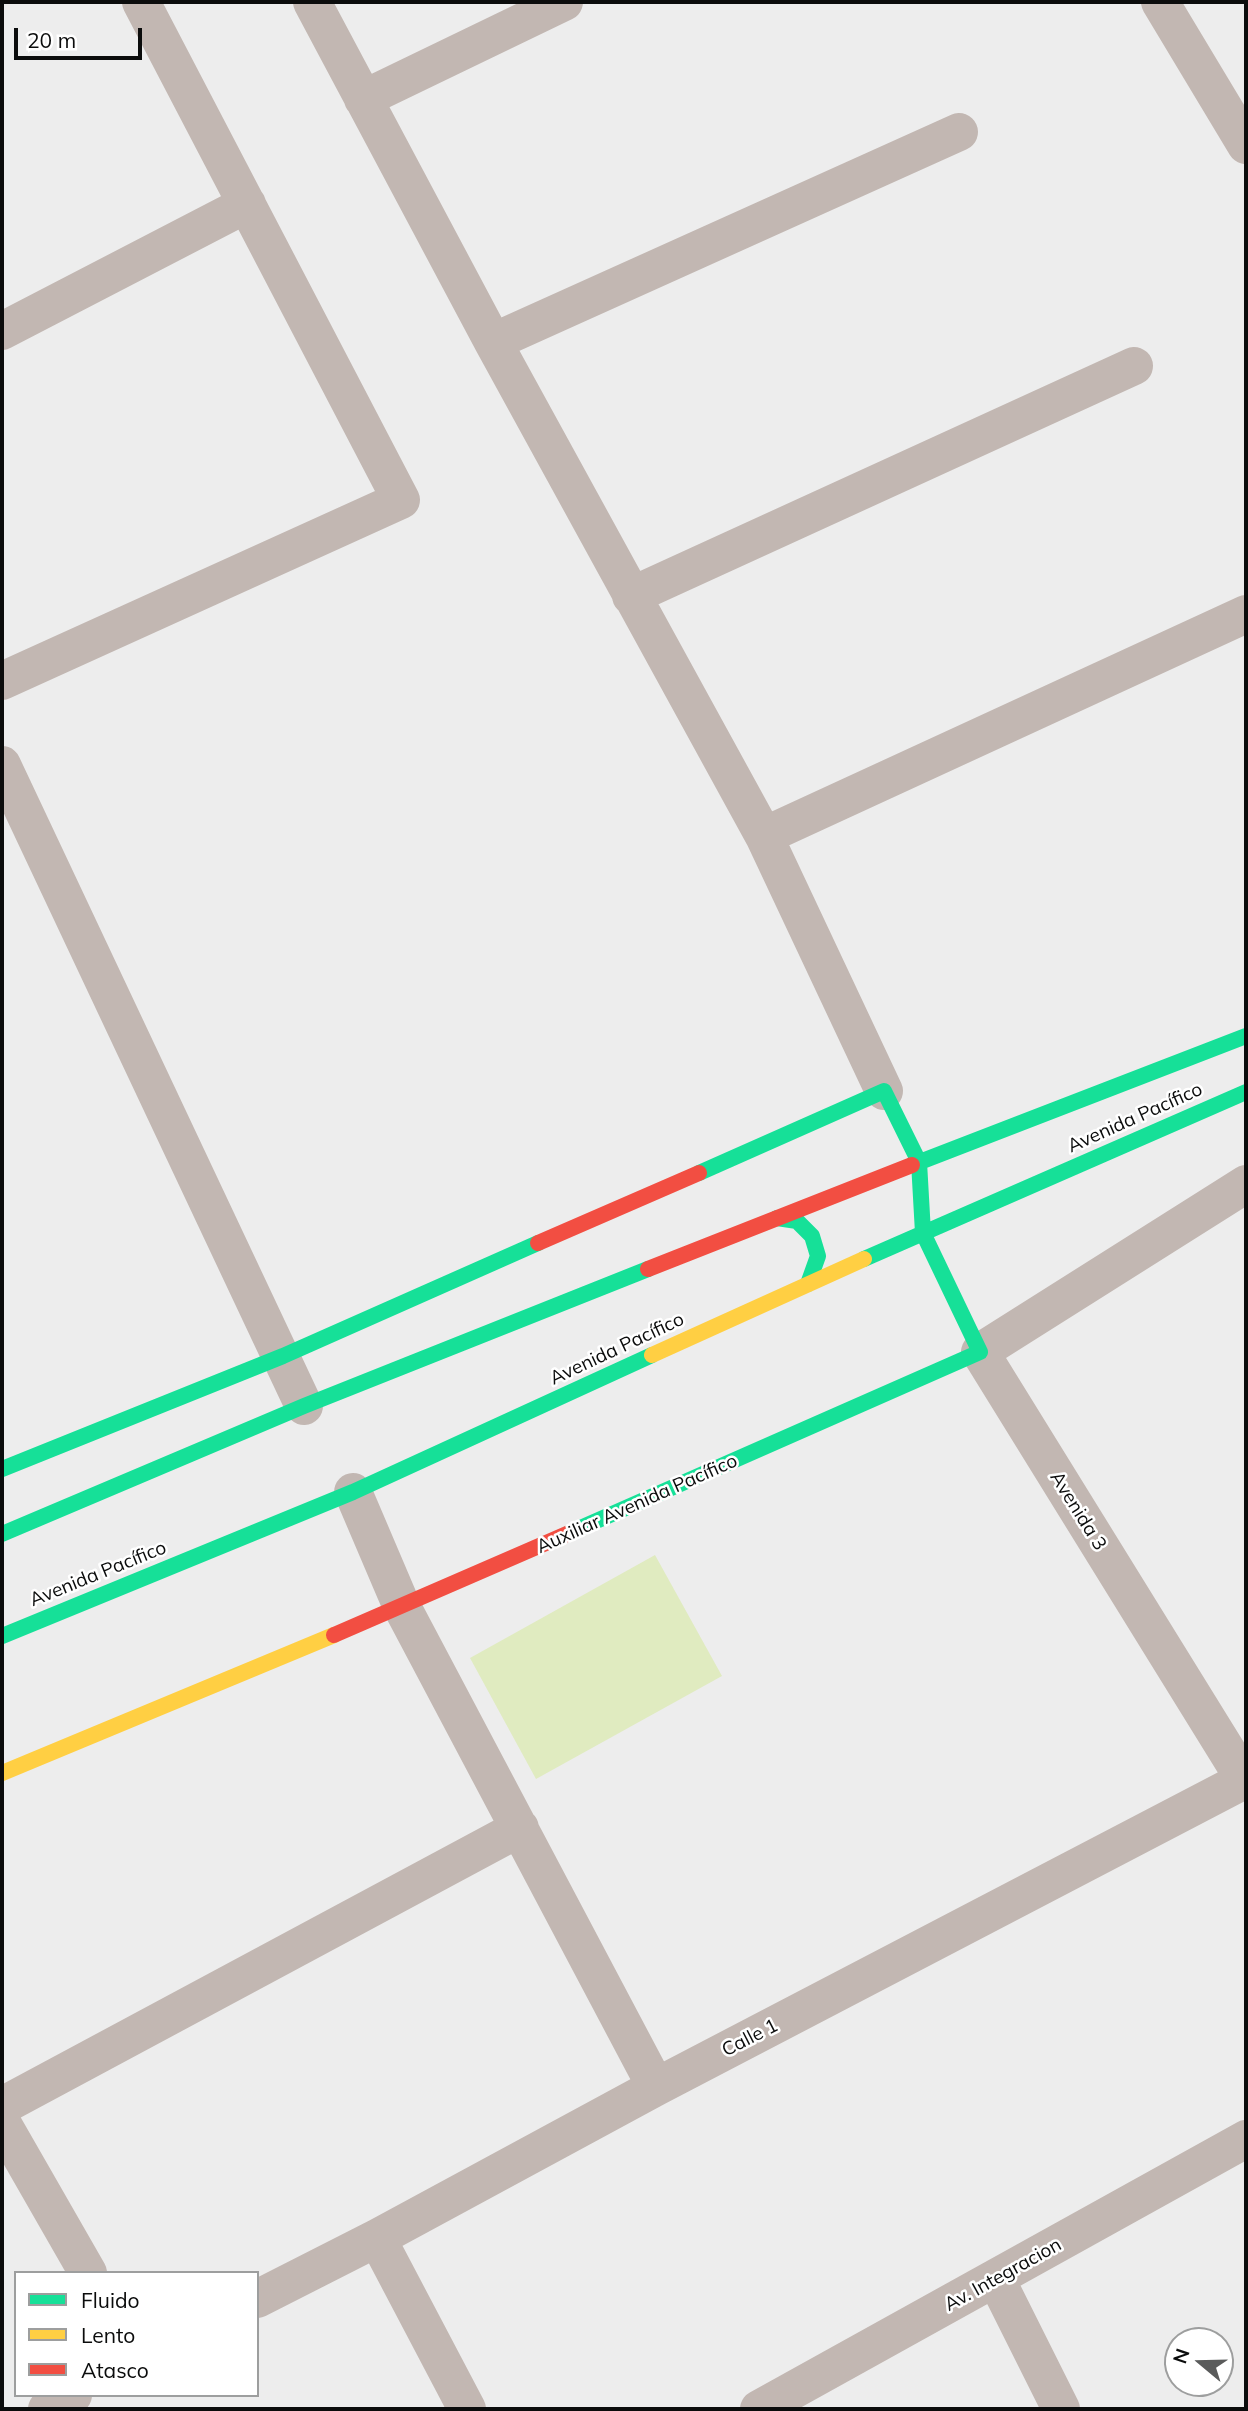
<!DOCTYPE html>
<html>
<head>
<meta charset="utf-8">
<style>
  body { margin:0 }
  #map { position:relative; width:1248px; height:2411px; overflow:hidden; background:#ededed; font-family:Mulish,sans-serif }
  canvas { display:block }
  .frame { position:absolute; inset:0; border:4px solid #0b0c0c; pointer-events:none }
  .legend { position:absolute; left:14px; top:2271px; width:245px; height:126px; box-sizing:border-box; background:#fff; border:2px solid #9d9e9e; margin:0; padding:9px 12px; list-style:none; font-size:21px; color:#0b0c0c }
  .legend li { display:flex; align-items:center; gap:14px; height:35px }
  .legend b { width:35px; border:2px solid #9d9e9e }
  .north { position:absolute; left:1164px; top:2327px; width:70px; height:70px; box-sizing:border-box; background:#fff; border:2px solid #9d9e9e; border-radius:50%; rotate:289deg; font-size:19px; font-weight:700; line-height:28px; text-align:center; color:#0b0c0c }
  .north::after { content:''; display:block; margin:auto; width:24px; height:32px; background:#5a5b5b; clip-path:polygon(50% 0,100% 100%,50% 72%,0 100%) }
  .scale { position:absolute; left:14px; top:28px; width:128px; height:32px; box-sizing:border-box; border:4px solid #0b0c0c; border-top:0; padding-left:9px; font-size:21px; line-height:24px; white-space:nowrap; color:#0b0c0c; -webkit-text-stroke:5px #fff; paint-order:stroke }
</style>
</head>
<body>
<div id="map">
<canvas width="1248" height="2411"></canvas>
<div class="frame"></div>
<ul class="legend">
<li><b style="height:9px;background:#16e098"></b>Fluido</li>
<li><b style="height:9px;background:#ffcf43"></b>Lento</li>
<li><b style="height:9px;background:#f24e42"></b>Atasco</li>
</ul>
<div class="north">N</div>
<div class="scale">20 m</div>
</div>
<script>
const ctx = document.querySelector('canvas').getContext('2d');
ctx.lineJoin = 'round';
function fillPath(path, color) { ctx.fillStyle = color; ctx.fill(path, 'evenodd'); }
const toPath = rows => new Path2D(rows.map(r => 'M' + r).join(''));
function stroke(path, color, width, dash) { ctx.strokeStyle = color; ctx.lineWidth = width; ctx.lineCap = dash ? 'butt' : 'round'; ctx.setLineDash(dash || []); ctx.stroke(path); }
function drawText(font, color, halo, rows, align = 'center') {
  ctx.font = font + ' Mulish,sans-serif'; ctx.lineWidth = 5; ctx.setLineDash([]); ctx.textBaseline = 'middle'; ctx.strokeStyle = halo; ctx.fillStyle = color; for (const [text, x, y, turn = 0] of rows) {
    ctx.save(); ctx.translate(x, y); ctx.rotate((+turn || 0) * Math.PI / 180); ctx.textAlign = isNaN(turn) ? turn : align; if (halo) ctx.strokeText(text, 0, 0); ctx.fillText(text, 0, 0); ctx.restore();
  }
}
fillPath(toPath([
  [655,1555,722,1676,536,1779,470,1658]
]), '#e0ebc0');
stroke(toPath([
  [312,2,493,342,764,836,884,1091],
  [1160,2,1246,145],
  [363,99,564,2],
  [2,331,247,204],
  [493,342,959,132],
  [631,596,1134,366],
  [2,681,401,500,141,2],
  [2,765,304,1406],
  [764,836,1246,614],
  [1246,1184,980,1352,1246,1782],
  [353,1492,402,1607,656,2087],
  [2,2106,520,1828],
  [2,2123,88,2273],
  [377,2238,467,2409],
  [996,2279,1061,2409],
  [257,2299,377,2238,656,2087,1246,1779],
  [47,2409,73,2395],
  [759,2409,1246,2139]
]), '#c2b7b2', 38);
stroke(toPath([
  [912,1165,1246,1036],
  [777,1218,797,1221,812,1236,818,1256,808,1284],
  [864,1259,1246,1092],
  [2,1469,283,1356,538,1243],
  [569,1533,980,1352,923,1233,919,1162,884,1091,699,1173],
  [2,1534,304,1406,648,1269],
  [2,1636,353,1492,652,1355]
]), '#16e098', 16);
stroke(toPath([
  [652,1355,864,1259],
  [2,1773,334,1635]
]), '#ffcf43', 16);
stroke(toPath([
  [538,1243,699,1173],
  [648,1269,912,1165],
  [334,1635,569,1533]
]), '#f24e42', 16);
drawText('19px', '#0b0c0c', '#fff', [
  ["Avenida Pacífico",1135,1118,-24],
  ["Avenida Pacífico",617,1349,-25],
  ["Auxiliar Avenida Pacífico",637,1504,-24],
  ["Avenida 3",1078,1511,58],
  ["Avenida Pacífico",98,1574,-22],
  ["Calle 1",750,2038,-27],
  ["Av. Integracion",1003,2275,-29]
]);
</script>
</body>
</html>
